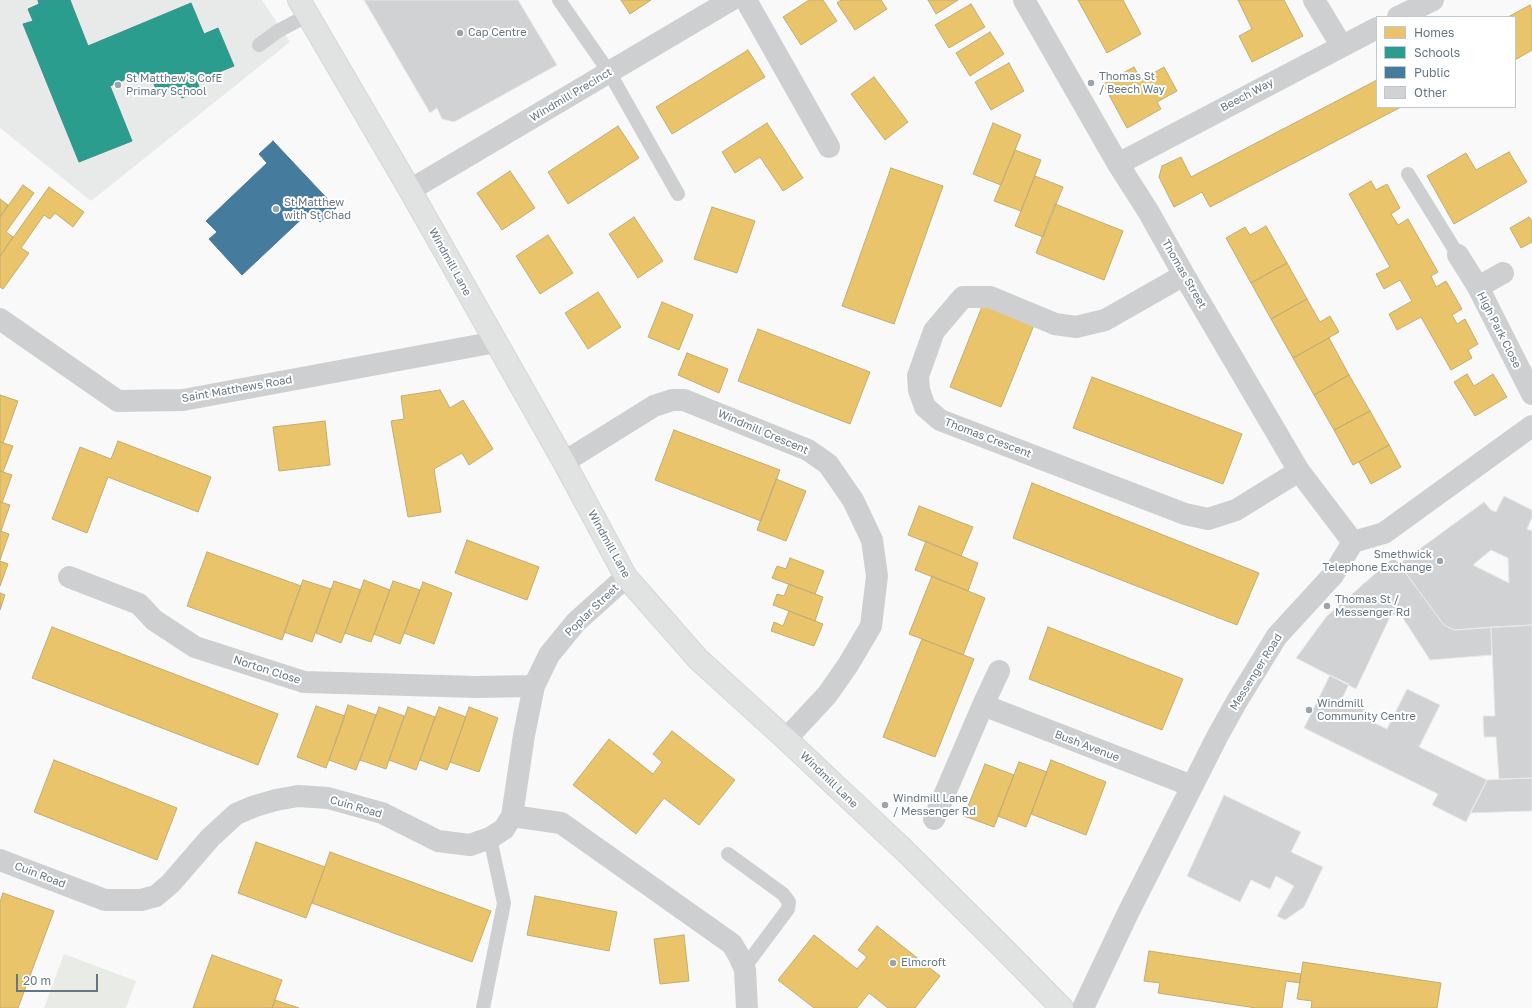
<!DOCTYPE html>
<html>
<head>
<meta charset="utf-8">
<style>
  body { margin:0 }
  #map { position:relative; width:1532px; height:1008px; overflow:hidden; background:#f9f9f9; font-family:"Golos Text",sans-serif }
  canvas { display:block }
  .legend { position:absolute; left:1376px; top:16px; width:140px; height:92px; box-sizing:border-box; background:#fff; border:1px solid #c1c8cd; margin:0; padding:5px 7px; list-style:none; font-size:12px; color:#657683 }
  .legend li { display:flex; align-items:center; gap:8px; height:20px }
  .legend b { width:20px; border:1px solid #c1c8cd }
  .scale { position:absolute; left:16px; top:974px; width:82px; height:18px; box-sizing:border-box; border:2px solid #657683; border-top:0; padding-left:5px; font-size:12px; line-height:14px; white-space:nowrap; color:#657683; -webkit-text-stroke:3px #fff; paint-order:stroke }
</style>
</head>
<body>
<div id="map">
<canvas width="1532" height="1008"></canvas>
<ul class="legend">
<li><b style="height:11px;background:#e9c46a"></b>Homes</li>
<li><b style="height:11px;background:#2a9d8f"></b>Schools</li>
<li><b style="height:11px;background:#457b9d"></b>Public</li>
<li><b style="height:11px;background:#d0d2d3"></b>Other</li>
</ul>
<div class="scale">20 m</div>
</div>
<script>
const ctx = document.querySelector('canvas').getContext('2d');
ctx.lineJoin = 'round';
function fillPath(path, color) { ctx.fillStyle = color; ctx.fill(path, 'evenodd'); }
const toPath = rows => new Path2D(rows.map(r => 'M' + r).join(''));
function stroke(path, color, width, dash) { ctx.strokeStyle = color; ctx.lineWidth = width; ctx.lineCap = dash ? 'butt' : 'round'; ctx.setLineDash(dash || []); ctx.stroke(path); }
function drawText(font, color, halo, rows, align = 'center') {
  ctx.font = font + ' "Golos Text",sans-serif'; ctx.lineWidth = 4; ctx.setLineDash([]); ctx.textBaseline = 'middle'; ctx.strokeStyle = halo; ctx.fillStyle = color; for (const [text, x, y, turn = 0] of rows) {
    ctx.save(); ctx.translate(x, y); ctx.rotate((+turn || 0) * Math.PI / 180); ctx.textAlign = isNaN(turn) ? turn : align; if (halo) ctx.strokeText(text, 0, 0); ctx.fillText(text, 0, 0); ctx.restore();
  }
}
fillPath(toPath([
  [0,0,262,0,290,42,91,201,0,128]
]), '#e8e9e9');
fillPath(toPath([
  [64,954,136,981,126,1008,44,1008]
]), '#e8ebe6');
const homes = toPath([
  [621,0,651,0,630,14,621,0],
  [809,0,823,0,837,21,801,45,783,17,809,0],
  [841,0,881,0,887,9,855,30,837,3,841,0],
  [928,0,958,0,936,14,928,0],
  [1078,0,1123,0,1141,34,1107,53,1078,0],
  [1238,0,1284,0,1303,36,1252,62,1239,36,1252,29,1238,0],
  [971,4,985,27,949,48,935,25,971,4],
  [1530,5,1532,10,1532,50,1515,60,1515,17,1508,17,1530,5],
  [990,32,1004,54,970,76,956,53,990,32],
  [748,50,765,77,672,134,656,107,748,50],
  [1009,63,1024,91,991,110,975,82,1009,63],
  [1134,67,1141,80,1164,67,1177,91,1157,102,1161,109,1127,128,1103,84,1134,67],
  [874,77,908,122,885,140,851,94,874,77],
  [1377,80,1377,107,1401,107,1210,207,1202,192,1174,207,1159,177,1162,166,1181,157,1191,177,1377,80],
  [767,123,803,178,783,191,760,157,735,173,722,152,767,123],
  [993,123,1021,135,1001,185,973,174,993,123],
  [618,126,639,158,568,204,548,172,618,126],
  [1015,150,1041,160,1021,211,994,201,1015,150],
  [1509,152,1527,182,1454,224,1427,176,1466,153,1476,170,1509,152],
  [891,168,943,186,894,324,842,306,891,168],
  [510,171,535,208,502,230,477,193,510,171],
  [1035,176,1063,187,1043,237,1015,226,1035,176],
  [1371,181,1376,190,1387,184,1400,208,1391,214,1398,225,1408,219,1438,272,1431,276,1436,287,1446,281,1462,309,1452,315,1457,324,1465,319,1478,344,1468,350,1472,358,1451,370,1421,317,1397,330,1389,314,1412,301,1400,280,1384,289,1376,274,1390,267,1349,194,1371,181],
  [23,185,34,193,6,232,13,237,0,256,0,217,23,185],
  [49,187,84,212,73,227,55,213,50,219,44,215,21,248,29,253,3,289,0,287,0,256,49,187],
  [0,199,8,205,0,217,0,199],
  [1055,204,1123,231,1104,280,1036,253,1055,204],
  [712,207,755,221,737,273,694,259,712,207],
  [634,217,663,261,638,278,609,234,634,217],
  [1529,217,1532,221,1532,242,1521,248,1510,228,1529,217],
  [1266,226,1287,263,1251,283,1226,238,1245,227,1250,235,1266,226],
  [548,235,573,273,540,294,516,256,548,235],
  [1287,263,1307,299,1271,319,1251,283,1287,263],
  [598,292,621,327,588,349,565,313,598,292],
  [1307,299,1320,322,1330,316,1339,332,1293,358,1271,319,1307,299],
  [662,302,693,315,679,350,648,337,662,302],
  [983,304,1034,325,1001,407,950,387,983,304],
  [758,329,870,372,850,424,738,381,758,329],
  [1329,338,1349,375,1314,395,1293,358,1329,338],
  [687,353,728,369,719,393,678,375,687,353],
  [1467,374,1474,386,1493,374,1507,397,1475,416,1454,382,1467,374],
  [1349,375,1370,411,1334,430,1314,395,1349,375],
  [1092,377,1242,434,1223,484,1073,428,1092,377],
  [440,390,450,408,463,400,493,449,469,465,462,453,434,469,441,512,408,517,391,421,404,419,401,396,440,390],
  [0,395,18,401,3,443,0,442,0,395],
  [1370,411,1389,445,1353,465,1334,430,1370,411],
  [325,421,330,465,279,471,273,427,325,421],
  [674,430,780,470,761,521,655,480,674,430],
  [118,441,211,477,198,512,108,477,87,533,52,519,80,447,111,459,118,441],
  [0,442,13,446,3,472,0,471,0,442],
  [1389,445,1401,467,1371,484,1359,462,1389,445],
  [0,471,12,475,2,503,0,502,0,471],
  [776,479,806,491,786,541,757,530,776,479],
  [1032,483,1259,573,1237,625,1013,538,1032,483],
  [0,502,10,505,1,531,0,531,0,502],
  [919,506,973,527,961,556,908,535,919,506],
  [0,531,9,534,0,560,0,531],
  [467,540,539,567,527,600,455,573,467,540],
  [926,541,978,563,968,591,915,570,926,541],
  [207,552,301,586,282,640,187,606,207,552],
  [790,558,824,571,815,594,772,578,777,566,786,569,790,558],
  [0,561,8,564,0,586,0,561],
  [932,576,985,598,963,655,909,634,932,576],
  [303,580,331,589,312,642,284,632,303,580],
  [364,580,390,590,371,642,345,633,364,580],
  [334,581,361,590,341,643,316,633,334,581],
  [393,581,420,590,400,644,374,634,393,581],
  [423,582,452,593,434,644,404,633,423,582],
  [789,584,823,597,815,621,773,605,777,594,784,596,789,584],
  [0,593,5,595,0,610,0,593],
  [789,611,823,624,814,646,771,631,774,622,783,626,789,611],
  [52,627,278,714,258,765,32,678,52,627],
  [1048,627,1183,679,1162,730,1029,679,1048,627],
  [922,639,974,659,935,757,883,737,922,639],
  [348,705,376,715,356,770,329,760,348,705],
  [316,706,345,716,326,768,297,757,316,706],
  [379,707,404,716,386,769,360,760,379,707],
  [408,707,435,717,416,770,389,760,408,707],
  [439,707,466,717,447,770,420,760,439,707],
  [469,707,498,718,479,772,450,762,469,707],
  [672,731,735,780,699,825,664,798,636,834,573,785,609,739,653,774,662,762,653,754,672,731],
  [54,760,177,808,157,860,34,812,54,760],
  [1051,760,1106,782,1086,835,1031,814,1051,760],
  [1019,762,1047,772,1026,827,998,816,1019,762],
  [985,764,1014,775,994,827,964,816,985,764],
  [256,842,325,867,306,918,238,893,256,842],
  [330,852,491,911,472,962,312,903,330,852],
  [3,893,54,911,18,1008,0,1008,0,902,3,893],
  [535,896,617,912,609,951,527,935,535,896],
  [877,926,940,976,915,1008,888,1008,869,993,857,1008,814,1008,778,980,814,935,857,969,867,957,858,950,877,926],
  [684,935,689,981,660,984,654,939,684,935],
  [1149,951,1301,974,1300,983,1286,981,1282,1008,1256,1008,1158,993,1160,983,1144,981,1149,951],
  [212,955,282,980,272,1008,193,1008,212,955],
  [1303,962,1441,983,1437,1008,1311,1008,1312,1001,1297,999,1303,962],
  [275,1000,299,1008,272,1008,275,1000]
]);
fillPath(homes, '#e9c46a');
stroke(homes, '#c1ad72', 1);
const schools = toPath([
  [38,0,70,0,88,46,191,3,204,34,218,28,234,66,197,81,200,90,182,98,177,86,158,94,150,74,139,78,138,74,110,86,132,141,79,162,23,24,33,21,28,9,39,4,38,0]
]);
fillPath(schools, '#2a9d8f');
stroke(schools, '#3c918b', 1);
const public = toPath([
  [273,141,336,208,320,222,310,211,242,275,209,239,217,232,206,221,267,163,259,154,273,141]
]);
fillPath(public, '#457b9d');
stroke(public, '#4f7a95', 1);
const building = toPath([
  [364,0,518,0,557,65,454,122,442,119,437,108,430,113,364,0],
  [1504,496,1532,510,1532,517,1527,529,1532,531,1532,625,1454,630,1444,625,1399,564,1484,502,1491,510,1496,512,1504,496],
  [1491,550,1508,558,1509,583,1473,565,1491,550],
  [1394,557,1444,625,1454,630,1491,627,1492,655,1430,660,1399,612,1390,617,1356,689,1296,658,1326,617,1394,557],
  [1532,625,1532,778,1499,779,1496,737,1484,737,1483,716,1495,716,1491,627,1532,625],
  [1330,675,1349,684,1342,699,1367,711,1364,718,1387,729,1407,689,1440,705,1419,747,1487,780,1466,822,1432,805,1438,794,1304,728,1330,675],
  [1532,778,1532,811,1470,813,1487,780,1532,778],
  [1224,795,1301,832,1291,852,1323,867,1304,907,1285,920,1277,916,1294,886,1276,876,1270,889,1251,880,1240,902,1187,876,1224,795]
]);
fillPath(building, '#d0d2d3');
stroke(building, '#e8e8e8', 1);
const secondary = toPath([
  [299,0,410,190,564,462,626,577,698,659,786,739,904,850,1002,947,1062,1008]
]);
stroke(secondary, '#d5d6d7', 24);
stroke(toPath([
  [559,0,609,72,678,194],
  [259,45,278,31,308,15],
  [1408,174,1458,255],
  [728,854,783,894,789,902,788,909,744,968],
  [483,1008,504,903,490,838]
]), '#cecfd0', 14);
stroke(toPath([
  [746,0,829,147],
  [1024,0,1118,164,1148,211,1184,275,1299,471,1353,542],
  [1314,0,1341,45],
  [1398,17,1433,0],
  [1118,164,1377,28],
  [410,190,731,0],
  [1458,255,1478,287,1532,394],
  [1184,275,1105,320,1076,327,1055,324,990,297,963,297,934,331,918,376,919,390,925,407,940,420,1185,514,1208,519,1236,510,1299,471],
  [1478,287,1503,273],
  [0,319,118,401,183,400,496,342],
  [564,462,654,406,672,400,684,400,808,450,828,464,853,500,872,540,877,576,871,626,848,665,827,695,786,739],
  [69,577,139,604,154,620,195,647,304,682,477,687,534,686],
  [983,705,1192,786],
  [512,816,561,823,732,944,739,956,745,970,747,1008],
  [934,819,983,705,999,671],
  [0,860,105,900,141,900,156,896,171,883,210,838,236,814,255,806,276,800,298,796,328,798,382,813,438,841,470,845,490,838,504,829,512,816,524,735,534,686,549,655,576,622,626,577],
  [1083,1008,1128,913,1217,737,1237,701,1277,636,1333,575,1353,542,1384,533,1532,426]
]), '#cecfd0', 22);
stroke(secondary, '#e1e2e2', 22);
for (const [x, y, r, color] of [
  [460,33,4,"#99a4ac"],
  [1091,83,4,"#99a4ac"],
  [118,85,4,"#99a4ac"],
  [276,209,4,"#99a4ac"],
  [1440,561,4,"#99a4ac"],
  [1327,606,4,"#99a4ac"],
  [1309,710,4,"#99a4ac"],
  [885,805,4,"#99a4ac"],
  [893,963,4,"#99a4ac"]
]) { const dot = new Path2D(); dot.arc(x, y, r, 0, 2 * Math.PI); ctx.fillStyle = color; ctx.fill(dot); stroke(dot, '#fff', 1.5); }
drawText('11px', '#657683', '#fff', [
  ["Cap Centre",468,33],
  ["Thomas St",1099,77],
  ["/ Beech Way",1099,90],
  ["St Matthew's CofE",126,79],
  ["Primary School",126,92],
  ["St Matthew",284,203],
  ["with St Chad",284,216],
  ["Smethwick",1432,555,"right"],
  ["Telephone Exchange",1432,568,"right"],
  ["Thomas St /",1335,600],
  ["Messenger Rd",1335,613],
  ["Windmill",1317,704],
  ["Community Centre",1317,717],
  ["Windmill Lane",893,799],
  ["/ Messenger Rd",893,812],
  ["Elmcroft",901,963]
], 'left');
drawText('11px', '#657683', '#fff', [
  ["Windmill Precinct",571,95,-31],
  ["Beech Way",1247,95,-28],
  ["Windmill Lane",450,262,61],
  ["Thomas Street",1184,274,60],
  ["High Park Close",1499,330,63],
  ["Saint Matthews Road",237,389,-10],
  ["Windmill Crescent",763,432,23],
  ["Thomas Crescent",988,438,21],
  ["Windmill Lane",609,544,61],
  ["Poplar Street",592,610,-44],
  ["Norton Close",267,670,18],
  ["Messenger Road",1256,672,-58],
  ["Bush Avenue",1087,746,21],
  ["Windmill Lane",829,780,44],
  ["Cuin Road",356,807,16],
  ["Cuin Road",40,875,21]
]);
</script>
</body>
</html>
